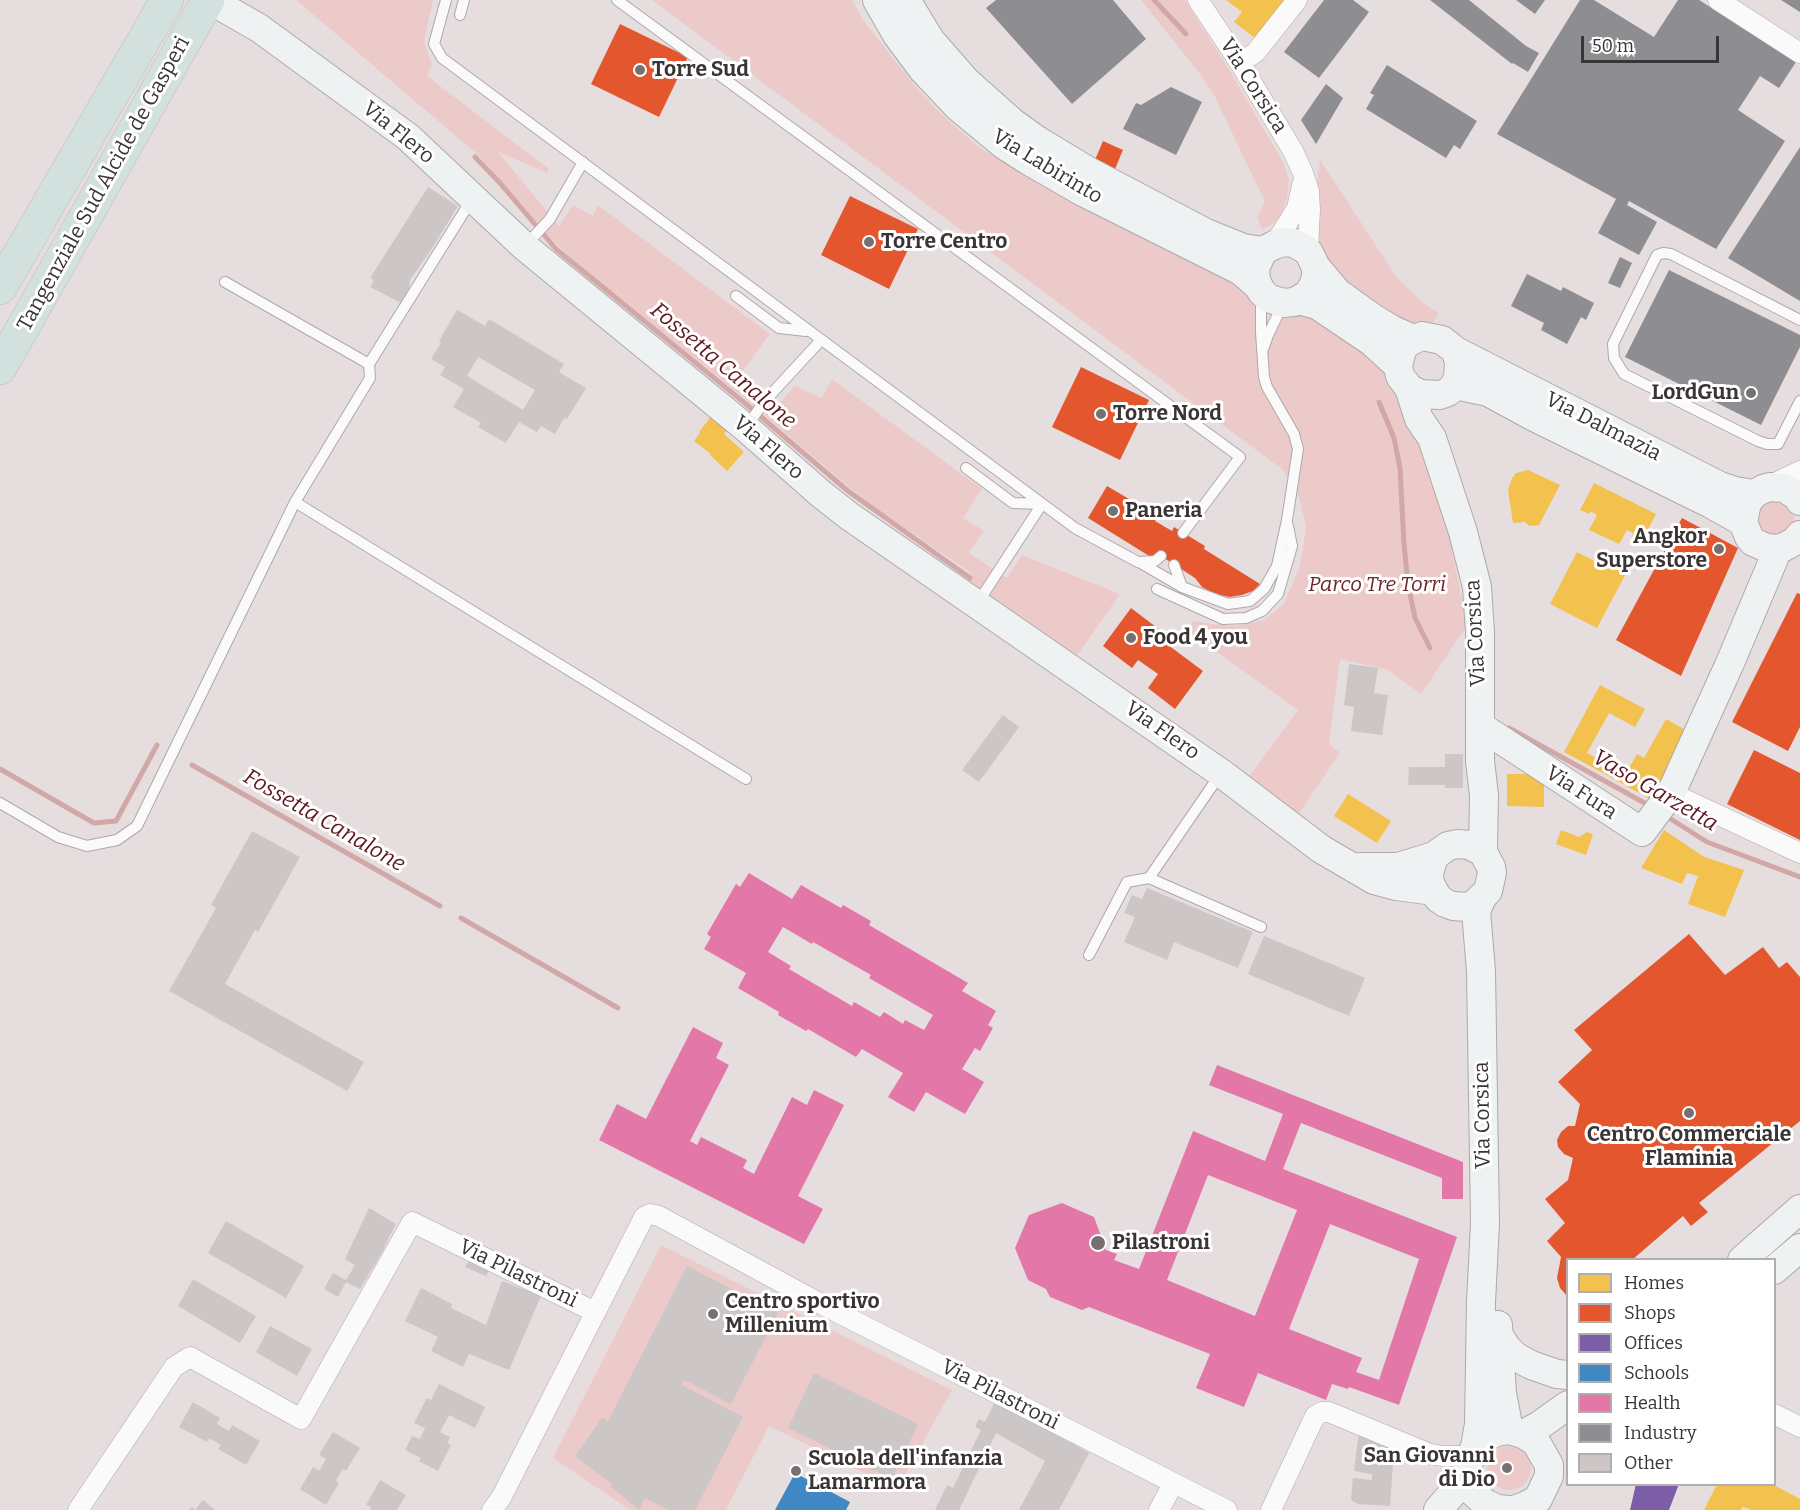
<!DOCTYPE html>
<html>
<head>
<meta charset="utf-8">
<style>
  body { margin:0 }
  #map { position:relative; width:1800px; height:1510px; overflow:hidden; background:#e6dede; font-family:Bitter,serif }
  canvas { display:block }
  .legend { position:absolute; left:1566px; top:1258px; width:210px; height:228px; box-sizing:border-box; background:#fff; border:2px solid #b0aeae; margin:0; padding:8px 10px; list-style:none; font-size:18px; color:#3a3434 }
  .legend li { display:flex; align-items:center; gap:12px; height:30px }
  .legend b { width:30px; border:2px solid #b0aeae }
  .scale { position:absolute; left:1581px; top:36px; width:138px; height:27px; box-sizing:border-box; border:3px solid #3a3434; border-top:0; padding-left:8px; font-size:18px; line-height:21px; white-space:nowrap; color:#3a3434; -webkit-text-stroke:4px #fff; paint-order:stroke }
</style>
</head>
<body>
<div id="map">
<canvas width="1800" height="1510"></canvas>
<ul class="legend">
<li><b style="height:16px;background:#f2c14e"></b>Homes</li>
<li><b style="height:16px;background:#e4572e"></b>Shops</li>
<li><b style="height:16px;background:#7b5ea7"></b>Offices</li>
<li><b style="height:16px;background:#3f88c5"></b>Schools</li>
<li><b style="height:16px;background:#e377a8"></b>Health</li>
<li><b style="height:16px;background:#8d8d92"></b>Industry</li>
<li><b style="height:16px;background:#ccc6c6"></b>Other</li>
</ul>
<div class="scale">50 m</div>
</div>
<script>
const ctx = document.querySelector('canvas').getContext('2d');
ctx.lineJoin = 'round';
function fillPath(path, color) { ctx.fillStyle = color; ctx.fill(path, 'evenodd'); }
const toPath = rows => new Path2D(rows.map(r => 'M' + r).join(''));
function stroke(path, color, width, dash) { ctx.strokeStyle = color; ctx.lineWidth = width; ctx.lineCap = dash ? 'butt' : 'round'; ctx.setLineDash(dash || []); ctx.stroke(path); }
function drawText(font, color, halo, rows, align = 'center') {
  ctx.font = font + ' Bitter,serif'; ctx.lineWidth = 6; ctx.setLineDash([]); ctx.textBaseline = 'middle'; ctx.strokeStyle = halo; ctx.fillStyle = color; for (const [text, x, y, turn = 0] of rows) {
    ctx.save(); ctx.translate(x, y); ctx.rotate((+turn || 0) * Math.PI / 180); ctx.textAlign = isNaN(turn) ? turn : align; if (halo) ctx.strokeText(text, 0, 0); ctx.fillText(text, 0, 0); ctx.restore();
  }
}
fillPath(toPath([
  [296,0,433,0,424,42,432,65,427,76,549,169,547,173,498,152,559,226,573,205,593,216,598,205,770,334,740,374,778,406,794,386,822,398,832,379,982,489,963,518,984,531,969,553,1007,578,1022,555,1120,594,1076,657,967,581,971,573,869,504,748,401,584,269,552,240,477,154],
  [652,0,852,0,863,20,915,86,939,112,977,146,1053,192,1232,276,1254,301,1256,316,1278,324,1281,318,1299,309,1371,354,1391,381,1420,443,1446,518,1467,625,1421,694,1388,670,1340,659,1329,744,1340,753,1298,815,1248,778,1298,710,1186,630,1193,621,1211,624,1235,626,1264,620,1284,604,1300,566,1306,528,1300,500,1283,470],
  [1141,0,1185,0,1230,71,1283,162,1289,180,1287,198,1281,215,1274,223,1262,230,1257,217,1265,202,1215,97,1200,74],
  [1320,160,1398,279,1427,306,1439,313,1432,324,1421,328,1362,300,1319,250,1314,206],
  [1771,497,1793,508,1795,521,1789,533,1764,536,1753,514],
  [661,1245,952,1390,897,1489,769,1426,726,1510,630,1510,553,1458],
  '1487 1468a22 22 0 1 1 44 0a22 22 0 1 1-44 0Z'
]), '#edcaca');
fillPath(toPath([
  [1226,0,1287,0,1279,11,1277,10,1255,38,1234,22,1242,12],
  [713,414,729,427,724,434,744,452,727,471,710,455,711,454,694,441,700,433,699,432],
  [1528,470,1560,485,1539,525,1529,526,1525,522,1513,523,1508,490,1512,478,1516,473],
  [1594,483,1656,514,1642,541,1632,536,1633,533,1627,530,1619,544,1589,530,1597,515,1590,511,1589,514,1580,510],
  [1577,552,1602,565,1608,552,1631,564,1597,628,1550,604],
  [1600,685,1645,709,1635,727,1609,713,1587,753,1619,770,1614,779,1564,752],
  [1666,719,1694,735,1657,803,1616,780,1623,767,1628,770,1637,754,1644,758],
  [1507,774,1544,774,1544,807,1507,806],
  [1348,794,1391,821,1377,843,1334,816],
  [1561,830,1579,837,1587,832,1593,834,1586,855,1556,844],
  [1664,830,1704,857,1744,870,1725,917,1688,904,1698,876,1687,873,1682,884,1641,868],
  [1717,1484,1772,1484,1800,1499,1800,1510,1750,1510,1750,1509,1742,1507,1741,1510,1704,1510]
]), '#f2c14e');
fillPath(toPath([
  [620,24,688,57,659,117,591,84],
  [1103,141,1123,150,1115,169,1095,160],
  [850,196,918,229,889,289,821,255],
  [1081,367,1149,400,1120,460,1052,427],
  [1107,486,1158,516,1155,521,1172,531,1174,527,1205,546,1204,549,1260,584,1253,591,1242,595,1230,597,1215,594,1202,587,1195,578,1161,556,1154,559,1088,518],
  [1682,518,1738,548,1681,676,1616,640],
  [1797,593,1800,594,1800,727,1788,751,1732,722],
  [1131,608,1160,630,1156,636,1203,671,1175,709,1148,688,1158,674,1138,660,1132,668,1103,646],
  [1754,750,1800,773,1800,840,1727,804],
  [1689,934,1725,975,1763,947,1779,968,1787,962,1800,977,1800,1121,1699,1203,1708,1212,1691,1226,1683,1216,1632,1260,1568,1260,1568,1297,1560,1288,1557,1278,1561,1257,1547,1241,1565,1223,1545,1199,1568,1180,1573,1158,1564,1154,1558,1147,1557,1140,1561,1132,1568,1126,1575,1126,1580,1104,1558,1082,1592,1050,1574,1030]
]), '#e4572e');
fillPath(toPath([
  [1636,1484,1679,1484,1669,1510,1630,1510]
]), '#7b5ea7');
fillPath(toPath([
  [795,1473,850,1502,846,1510,775,1510]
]), '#3f88c5');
fillPath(toPath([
  [749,873,792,899,801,885,841,908,843,905,871,921,869,925,968,983,962,991,996,1011,988,1025,993,1028,980,1051,975,1048,962,1069,984,1082,965,1114,926,1092,914,1112,888,1097,903,1073,862,1049,856,1057,808,1029,806,1031,778,1015,779,1012,738,988,746,973,704,949,711,937,707,934,736,884,740,887],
  [783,927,812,944,813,942,871,975,869,978,933,1015,924,1030,905,1020,903,1024,884,1012,880,1017,854,1002,852,1006,789,969,791,966,768,952],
  [693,1027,723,1043,716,1058,729,1065,690,1141,697,1145,701,1137,747,1160,743,1168,754,1174,792,1097,807,1105,814,1090,844,1105,798,1196,823,1209,804,1244,599,1140,617,1104,646,1119],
  [1217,1065,1463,1162,1463,1199,1442,1199,1442,1178,1301,1123,1283,1169,1457,1237,1399,1405,1349,1387,1348,1389,1332,1384,1326,1400,1258,1373,1244,1407,1196,1388,1210,1354,1089,1307,1082,1310,1050,1297,1046,1289,1028,1280,1015,1248,1029,1215,1062,1203,1094,1217,1106,1250,1117,1254,1114,1260,1139,1269,1193,1131,1265,1161,1283,1114,1209,1085],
  [1208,1175,1297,1210,1255,1316,1167,1280],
  [1330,1224,1419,1259,1379,1380,1356,1372,1362,1358,1289,1329]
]), '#e377a8');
fillPath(toPath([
  [996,0,1113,0,1146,39,1072,104,986,8],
  [1324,0,1353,0,1369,12,1319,78,1284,52],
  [1430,0,1469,0,1526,46,1539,53,1528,72,1513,63,1512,64],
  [1516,0,1545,0,1535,14],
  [1580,0,1594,0,1654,37,1678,0,1699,0,1796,62,1779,88,1760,76,1738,110,1785,141,1716,249,1629,201,1627,205,1657,222,1639,255,1598,233,1616,199,1497,134],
  [1781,0,1800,0,1800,12],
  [1387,65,1477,121,1460,149,1454,145,1446,158,1366,109,1374,95,1370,93],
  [1326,84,1343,98,1316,144,1301,120],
  [1171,87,1202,102,1176,155,1123,129,1136,103,1141,105],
  [1800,147,1800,301,1728,258],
  [1620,257,1632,263,1620,288,1608,283],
  [1669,270,1800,335,1800,347,1761,425,1625,357],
  [1527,274,1561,291,1563,287,1594,303,1586,320,1581,317,1567,344,1541,330,1544,323,1511,306]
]), '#8d8d92');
stroke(toPath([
  [1154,0,1186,34],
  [475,157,500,183,556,249,746,404,848,491,970,578],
  [1379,402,1394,438,1400,468,1404,544,1408,584,1415,618,1430,648],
  [1509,728,1650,806],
  [192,765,440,906],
  [0,769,94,823,116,821,157,745],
  [1666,816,1707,842,1800,877],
  [461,918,618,1008]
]), '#d2a7a7', 5);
fillPath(toPath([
  [428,187,458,206,431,250,410,280,409,288,401,303,370,287,374,280,370,278],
  [457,310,485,326,489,319,564,364,559,372,586,388,567,419,564,418,555,434,541,426,537,432,519,422,506,443,478,427,481,423,453,407,464,389,440,375,445,367,431,359,441,343,439,341],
  [478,357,535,390,523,410,467,376],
  [1349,664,1378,668,1374,693,1388,695,1382,735,1351,731,1354,707,1344,705],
  [1003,715,1019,727,979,782,962,770],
  [1445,754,1463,754,1463,788,1445,788,1445,785,1408,785,1409,767,1445,767],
  [252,831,300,857,258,932,255,930,225,984,364,1062,347,1091,169,991,216,908,211,905],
  [1147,888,1253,932,1238,968,1174,942,1167,960,1124,942,1135,917,1124,913,1132,895,1142,899],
  [1264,936,1365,978,1349,1016,1248,974],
  [369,1208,396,1224,384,1247,385,1247,360,1289,346,1282,338,1297,324,1289,333,1273,346,1280,355,1265,345,1259],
  [226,1221,304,1266,286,1298,208,1253],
  [471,1257,491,1267,486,1276,465,1267],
  [687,1266,778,1313,731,1404,684,1380,682,1385,743,1417,695,1510,668,1510,645,1498,639,1510,611,1487,612,1484,575,1456,602,1418,608,1421],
  [193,1279,256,1316,240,1343,178,1306],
  [502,1281,541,1296,509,1370,469,1354,463,1367,431,1351,438,1337,405,1321,421,1288,452,1304,451,1308,486,1325],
  [270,1326,312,1349,297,1376,256,1352],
  [814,1373,918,1424,892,1479,788,1428],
  [439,1384,485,1407,475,1428,449,1415,440,1432,450,1437,447,1443,451,1445,438,1471,419,1461,421,1458,405,1450,412,1436,420,1439,425,1428,414,1423,427,1398,431,1400],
  [996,1399,1089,1453,1059,1510,1019,1510,1045,1461,996,1433,959,1510,935,1510,947,1485,953,1488,981,1430,975,1427,979,1419,985,1422],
  [193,1402,220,1418,217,1424,229,1431,232,1425,260,1441,246,1465,218,1449,221,1445,209,1438,207,1442,179,1427],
  [1359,1431,1394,1448,1390,1506,1358,1504,1351,1500,1353,1478,1372,1480,1372,1474,1354,1471],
  [333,1432,360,1448,346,1471,343,1469,336,1480,339,1483,326,1505,300,1489,313,1467,319,1471,326,1459,319,1455],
  [380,1480,406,1495,397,1510,370,1510,371,1507,366,1505],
  [203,1500,215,1510,189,1510,192,1507,195,1510]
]), '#ccc6c6');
const lane = toPath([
  [446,0,434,44,442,58,1075,528,1138,562,1155,561,1161,556],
  [617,0,1240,457,1183,533],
  [460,15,464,0],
  [472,199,369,364,370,378,295,502,746,779],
  [525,246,550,219,583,162],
  [225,282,369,364],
  [736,296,779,328,806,331],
  [1800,320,1671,254,1663,253,1657,255,1613,344,1614,358,1624,374,1758,441,1767,444,1778,444,1800,401],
  [1264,347,1268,335,1283,304],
  [746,428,763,403,821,340],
  [966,468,1013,503,1041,504],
  [1139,562,1182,587,1228,604,1250,601,1264,589,1277,566,1287,520,1298,449,1294,434,1267,387,1264,377,1261,332,1261,297],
  [1174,565,1182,587],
  [1157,589,1223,619,1246,618,1262,611,1278,594,1292,546,1288,526],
  [977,604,1042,504],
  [0,803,58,837,87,846,117,840,137,826,295,502],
  [1149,878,1261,927],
  [1089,955,1127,882,1149,878,1221,773]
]);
const street = toPath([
  [1198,0,1240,63,1293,151,1303,173,1309,191,1310,210,1308,251],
  [1718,0,1800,53],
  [1240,63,1256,52,1297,0],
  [1274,245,1297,208,1302,185],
  [1767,487,1800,471],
  [1671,793,1800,853],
  [1774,1414,1800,1427],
  [78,1510,174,1367,190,1357,301,1419,412,1222,595,1312],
  [492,1510,501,1498,644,1217,650,1214,659,1216,823,1305,1227,1510],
  [1159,1510,1173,1484],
  [1271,1510,1315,1416,1322,1412,1329,1412,1430,1454,1443,1456,1458,1456,1470,1457]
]);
const secondary = toPath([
  [210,0,259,28,408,137,525,247,746,428,821,494,849,516,1221,773,1321,849,1374,880,1396,886,1434,891],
  [877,0,897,35,923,70,958,107,1004,145,1029,161,1083,192,1241,271,1258,286],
  [906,0,931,41,966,81,1012,122,1037,140,1090,172,1206,233,1243,248,1263,251],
  [1316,267,1316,277,1313,286,1307,295,1294,302,1283,303,1268,298,1261,291,1256,280,1255,268,1263,251,1274,245,1284,242,1294,243,1308,251,1316,267,1338,293,1373,318,1393,330,1413,339],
  [1298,300,1317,305,1372,342,1398,366],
  [1422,336,1442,340,1456,351,1459,363,1458,377,1455,385,1448,392,1440,395,1420,394,1409,388,1400,376,1398,366,1402,350,1407,343,1422,336],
  [1456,351,1720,486,1735,491,1754,494],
  [1455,385,1488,392,1534,417,1711,504,1743,522],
  [1409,388,1419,419,1432,438,1463,532,1477,587,1480,632,1480,761,1484,795,1483,852,1491,867,1492,873,1488,891,1474,904,1467,907,1453,906,1445,903,1438,898,1430,884,1429,874,1434,856],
  [1800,501,1797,496,1784,488,1770,487,1763,489,1754,494,1747,503,1743,522,1749,537,1753,542,1767,548,1778,549,1784,547,1795,541,1800,535],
  [1480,726,1642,832,1671,793,1730,663,1778,549],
  [1360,867,1398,867,1434,856,1448,846,1458,844,1469,845,1483,852],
  [1742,1260,1800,1209],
  [1774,1270,1800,1248],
  [1498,1325,1502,1393,1509,1430],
  [1498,1334,1507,1348,1515,1356,1531,1365,1557,1374,1568,1375],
  [1523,1434,1540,1425,1568,1405],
  [1475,1447,1479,1424,1481,1302,1485,1223,1481,971,1476,911,1482,898],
  [1438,1510,1457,1488,1469,1481],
  [1509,1510,1498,1509,1486,1504,1473,1492,1467,1473,1470,1457,1475,1447,1485,1437,1497,1432,1509,1430,1523,1434,1536,1442,1549,1465,1549,1476,1538,1499,1525,1506,1514,1510]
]);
const highway = toPath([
  [0,288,167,0],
  [0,368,208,0]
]);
stroke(lane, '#aea8a8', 12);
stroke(street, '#aea8a8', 21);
stroke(secondary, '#aea8a8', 30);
stroke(highway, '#c0bbbb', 34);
stroke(lane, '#fbfafa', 10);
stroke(street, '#fbfafa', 20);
stroke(secondary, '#eef2f2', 28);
stroke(highway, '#d2e0de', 33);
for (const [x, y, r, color] of [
  [640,70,6,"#767070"],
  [869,242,6,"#767070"],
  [1751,393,6,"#767070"],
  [1101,414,6,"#767070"],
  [1113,511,6,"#767070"],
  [1719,549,6,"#767070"],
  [1131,638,6,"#767070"],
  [1689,1113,6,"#767070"],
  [1098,1243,8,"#767070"],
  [713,1314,6,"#767070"],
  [1507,1468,6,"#767070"],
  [796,1471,6,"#767070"]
]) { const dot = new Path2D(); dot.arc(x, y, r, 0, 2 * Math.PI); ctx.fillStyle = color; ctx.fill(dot); stroke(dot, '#fff', 2); }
drawText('bold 21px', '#3a3434', '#fff', [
  ["Torre Sud",652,70],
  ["Torre Centro",881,242],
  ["LordGun",1739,393,"right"],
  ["Torre Nord",1113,414],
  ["Paneria",1125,511],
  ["Angkor",1707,537,"right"],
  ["Superstore",1707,561,"right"],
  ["Food 4 you",1143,638],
  ["Centro Commerciale",1689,1135,"center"],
  ["Flaminia",1689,1159,"center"],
  ["Pilastroni",1112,1243],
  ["Centro sportivo",725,1302],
  ["Millenium",725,1326],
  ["San Giovanni",1495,1456,"right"],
  ["di Dio",1495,1480,"right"],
  ["Scuola dell'infanzia",808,1459],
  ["Lamarmora",808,1483]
], 'left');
drawText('21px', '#3a3434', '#fff', [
  ["Via Corsica",1253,86,58],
  ["Via Flero",398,133,39],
  ["Via Labirinto",1047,167,31],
  ["Tangenziale Sud Alcide de Gasperi",104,184,-61],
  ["Via Dalmazia",1603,427,27],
  ["Via Flero",768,448,41],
  ["Via Corsica",1476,633,-93],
  ["Via Flero",1162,731,35],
  ["Via Fura",1581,793,33],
  ["Via Corsica",1483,1115,-91],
  ["Via Pilastroni",518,1274,26],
  ["Via Pilastroni",1000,1395,27]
]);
drawText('italic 21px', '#6d272b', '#fff', [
  ["Parco Tre Torri",1377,585]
]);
drawText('italic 22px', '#5d171e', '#fff', [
  ["Fossetta Canalone",723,366,40],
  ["Vaso Garzetta",1655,791,30],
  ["Fossetta Canalone",324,821,30]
]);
</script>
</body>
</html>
